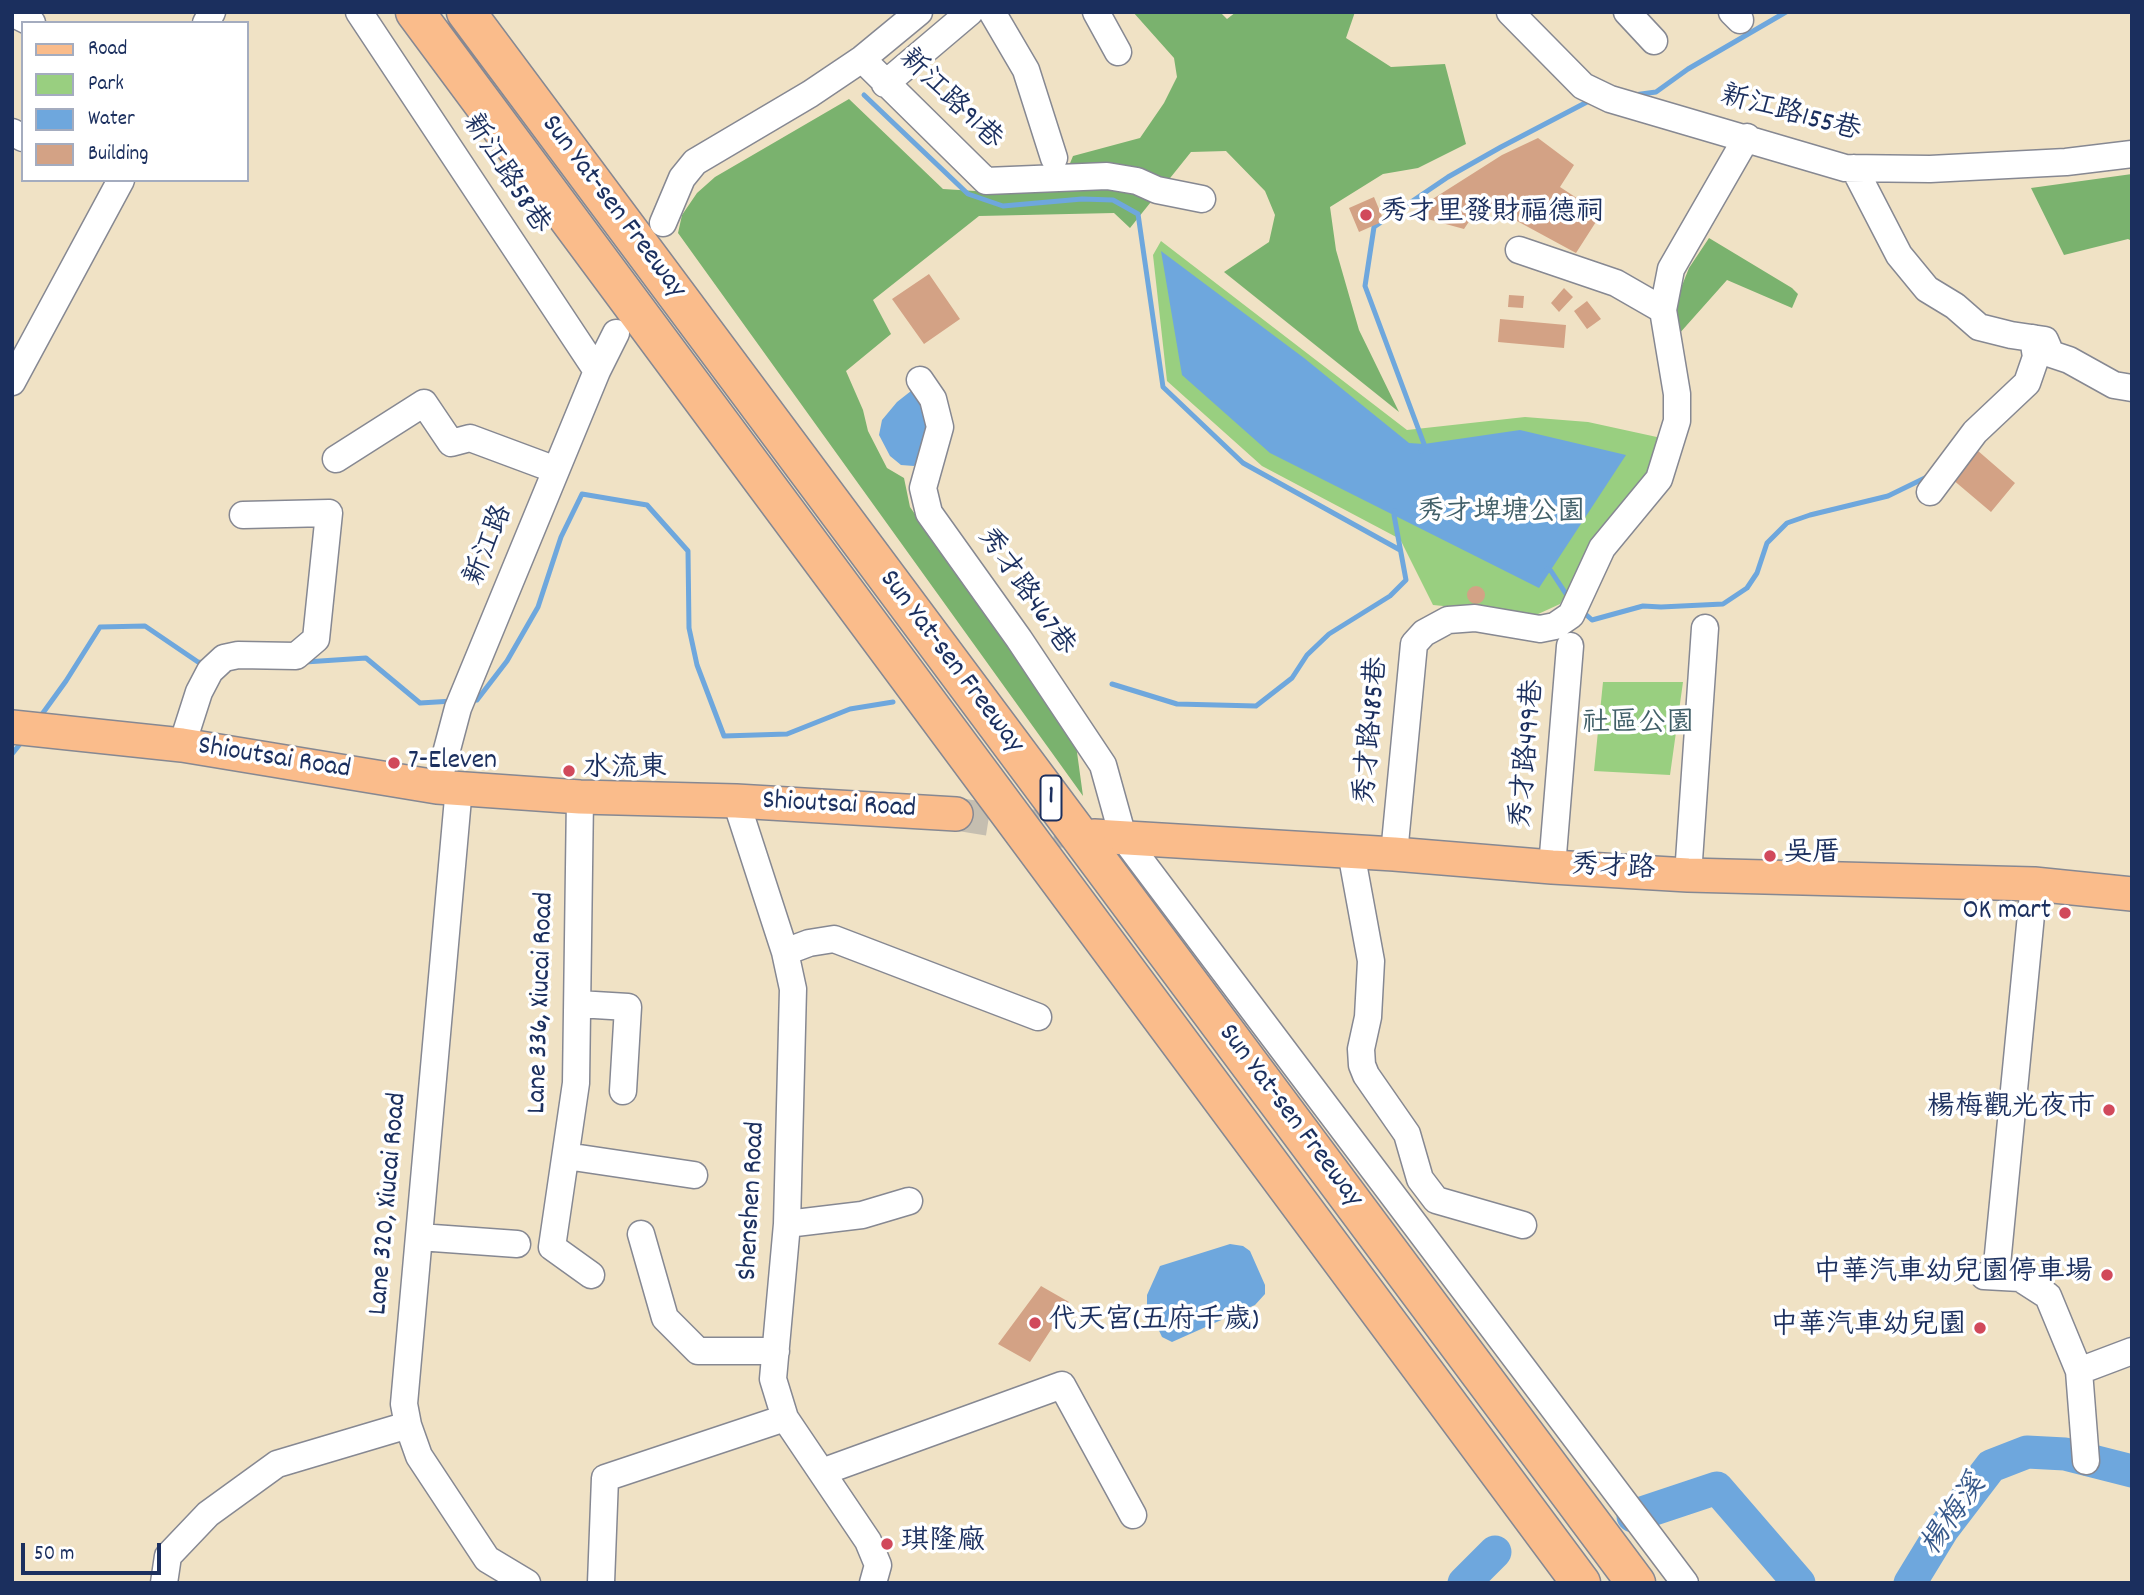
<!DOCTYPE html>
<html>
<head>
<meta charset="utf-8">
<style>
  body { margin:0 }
  #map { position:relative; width:2144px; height:1595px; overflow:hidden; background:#f0e2c5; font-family:Dekko,sans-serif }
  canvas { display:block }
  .frame { position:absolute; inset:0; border:14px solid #1b2f5e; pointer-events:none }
  .legend { position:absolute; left:21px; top:21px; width:228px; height:161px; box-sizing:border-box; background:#fff; border:2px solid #a4acbf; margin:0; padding:9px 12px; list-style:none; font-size:21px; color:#1b2f5e }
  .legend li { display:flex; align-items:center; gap:14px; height:35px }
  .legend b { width:35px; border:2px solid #a4acbf }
  .scale { position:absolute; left:21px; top:1543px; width:140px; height:32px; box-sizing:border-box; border:4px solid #1b2f5e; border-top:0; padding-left:9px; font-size:21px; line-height:24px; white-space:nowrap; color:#1b2f5e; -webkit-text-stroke:5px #fff; paint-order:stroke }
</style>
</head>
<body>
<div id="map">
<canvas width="2144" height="1595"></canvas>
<div class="frame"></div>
<ul class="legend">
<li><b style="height:9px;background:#fabc8b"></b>Road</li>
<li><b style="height:19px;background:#99cf80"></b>Park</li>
<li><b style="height:19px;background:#6ea7dd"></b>Water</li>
<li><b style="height:19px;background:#d3a285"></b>Building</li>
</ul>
<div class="scale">50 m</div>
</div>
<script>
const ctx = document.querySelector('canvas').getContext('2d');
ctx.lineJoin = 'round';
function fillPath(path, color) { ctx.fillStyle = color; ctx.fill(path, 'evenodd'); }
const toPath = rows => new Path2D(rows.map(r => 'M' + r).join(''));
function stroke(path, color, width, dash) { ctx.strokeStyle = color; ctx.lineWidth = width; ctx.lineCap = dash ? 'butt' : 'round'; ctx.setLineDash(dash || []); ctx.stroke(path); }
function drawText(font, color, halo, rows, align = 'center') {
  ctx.font = font + ' Dekko,"LXGW WenKai TC",sans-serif'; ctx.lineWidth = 7; ctx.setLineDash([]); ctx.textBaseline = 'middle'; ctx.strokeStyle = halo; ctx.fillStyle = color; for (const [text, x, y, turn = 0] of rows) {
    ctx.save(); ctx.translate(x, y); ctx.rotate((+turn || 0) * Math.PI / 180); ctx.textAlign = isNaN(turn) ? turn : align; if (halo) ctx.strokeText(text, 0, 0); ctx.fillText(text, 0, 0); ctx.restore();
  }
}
fillPath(toPath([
  [1161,241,1407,430,1525,417,1588,422,1666,439,1657,468,1595,543,1560,604,1536,615,1433,605,1400,539,1262,466,1167,381,1153,255],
  [1603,682,1683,682,1670,775,1594,771]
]), '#99cf80');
fillPath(toPath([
  [1133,12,1220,12,1227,19,1236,12,1355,12,1346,38,1391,67,1445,64,1466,144,1418,168,1383,174,1330,207,1336,250,1359,330,1399,412,1224,272,1269,242,1275,215,1265,191,1226,151,1191,152,1130,228,1114,213,979,216,873,300,891,334,846,371,863,410,868,431,887,468,904,478,910,507,1076,745,1083,796,678,233,682,215,697,193,715,177,849,99,943,189,991,192,1059,190,1073,156,1140,138,1164,103,1177,77,1174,58],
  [2132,174,2132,241,2128,239,2064,255,2031,188],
  [1709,238,1792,288,1798,294,1792,308,1727,280,1678,335,1673,308,1689,268]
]), '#7ab26e');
fillPath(toPath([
  [1161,251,1304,358,1409,443,1424,444,1520,430,1626,455,1539,588,1270,453,1182,375],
  [911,391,922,397,929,415,924,452,914,466,901,465,890,456,879,435,882,420,897,402],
  [1230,1244,1243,1246,1250,1251,1265,1285,1265,1294,1255,1305,1172,1342,1162,1337,1147,1305,1147,1295,1160,1266]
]), '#6ea7dd');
stroke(toPath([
  [864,95,968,194,1003,206,1082,199,1113,200,1138,214,1163,387,1243,463,1400,550],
  [1634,95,1656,92,1688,69,1786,12],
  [1421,451,1424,444,1365,286,1374,227,1448,177,1501,147,1587,102],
  [1547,569,1551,571,1570,600],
  [1582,611,1592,620,1643,606,1661,607,1723,604,1747,588,1757,573,1767,543,1787,523,1810,515,1888,496,1929,476],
  [305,662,366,658,420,703,453,701],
  [1112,684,1177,704,1256,706,1292,678,1307,655,1329,634,1390,596,1406,580,1394,515,1395,511],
  [470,701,477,700,507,661,538,607,561,537,582,494,647,505,688,551,689,628,697,665,724,736,787,734,850,709,893,702],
  [40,717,66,681,100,627,145,626,198,662,205,663],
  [12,754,24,739]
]), '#6ea7dd', 5);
stroke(toPath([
  [1633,1516,1717,1488,1799,1583],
  [1464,1583,1495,1552],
  [1910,1583,1943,1529,1991,1466,2027,1452,2065,1454,2132,1471]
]), '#6ea7dd', 33);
fillPath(toPath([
  [1538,138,1574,165,1560,187,1601,214,1576,253,1482,202,1464,229,1409,214,1502,155],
  [1374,197,1384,221,1359,232,1349,208],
  [929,274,960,319,924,344,892,299],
  [1564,288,1573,297,1559,312,1551,303],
  [1509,295,1524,296,1523,308,1508,307],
  [1587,301,1601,319,1587,329,1574,311],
  [1500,319,1566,325,1564,348,1498,342],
  [1977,450,2015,483,1991,512,1952,479],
  '1467 595a9 9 0 1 1 18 0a9 9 0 1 1-18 0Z',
  [1041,1286,1069,1302,1030,1362,998,1344]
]), '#d3a285');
stroke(toPath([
  [956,814,1094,836]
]), '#c5beb0', 33, [33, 17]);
const minor = toPath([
  [359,12,597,371],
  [992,12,1026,70,1054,158],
  [1096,12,1118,52],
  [1510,12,1583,86,1610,99,1845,168,1930,169,2066,162,2132,154],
  [1627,12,1654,41],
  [1732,12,1740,20],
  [12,13,32,23],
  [206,23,212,12],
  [862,59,986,181,1107,176,1137,181,1157,190,1202,199],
  [885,84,970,12],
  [12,132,23,138],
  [1854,168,1899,255,1927,289,1955,306,1979,327,2011,335,2045,340,2051,354,2069,360,2114,385,2132,388],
  [663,223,682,178,695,162,810,94,862,59,919,12],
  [1519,250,1616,283,1663,310],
  [920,380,933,399,940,427,923,488,929,513,1019,639,1103,765,1123,837,1685,1583],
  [12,382,121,180],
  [336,459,424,403,451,443,470,438,556,470],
  [1930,492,1975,432,2027,383,2036,357,2033,338],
  [182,745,199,692,210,671,224,658,238,655,296,656,316,639,329,513,243,515],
  [437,787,458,708,597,371,616,333],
  [459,787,404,1404,408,1425,419,1456,487,1559,527,1583],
  [580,797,576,1083,552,1247,591,1275],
  [736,801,785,952,793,989,787,1224,773,1379,785,1418,868,1541,878,1565,873,1583],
  [1351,852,1371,961,1368,1017,1361,1049,1362,1065,1366,1075,1407,1134,1420,1179,1436,1200,1523,1225],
  [1394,854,1414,644,1424,633,1448,620,1475,618,1540,629,1555,626,1571,615,1602,548,1659,479,1677,421,1677,394,1663,310,1671,269,1747,137],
  [1552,867,1570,646],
  [1688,875,1705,628],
  [785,952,809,943,834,939,1038,1017],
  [578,1004,628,1007,623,1091],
  [566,1156,694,1175],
  [787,1224,862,1215,909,1201],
  [641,1234,665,1318,698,1351,776,1351],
  [419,1237,517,1244],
  [1996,1275,2034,884],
  [1984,1276,2020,1278,2048,1296,2079,1371,2086,1461],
  [2079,1371,2132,1351],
  [822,1472,1062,1385,1133,1515],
  [164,1583,168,1556,208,1514,277,1464,408,1425],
  [601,1583,605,1478,785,1418]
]);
const major = toPath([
  [12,727,182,745,437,787,580,797,736,801,956,814],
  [1094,836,1394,854,1552,867,1688,875,2034,884,2132,894]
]);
const highway = toPath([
  [415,12,1581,1583],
  [466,12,1636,1583]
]);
stroke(minor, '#868892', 29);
stroke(major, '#868892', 36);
stroke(highway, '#868892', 41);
stroke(minor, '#fff', 26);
stroke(major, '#fabc8b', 33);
stroke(highway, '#fabc8b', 38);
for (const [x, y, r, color] of [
  [1366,215,7,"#d1495b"],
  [394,763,7,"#d1495b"],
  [569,771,7,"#d1495b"],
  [1770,856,7,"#d1495b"],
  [2065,913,7,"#d1495b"],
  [2109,1110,7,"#d1495b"],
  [2107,1275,7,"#d1495b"],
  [1035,1323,7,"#d1495b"],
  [1980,1328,7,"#d1495b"],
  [887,1544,7,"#d1495b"]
]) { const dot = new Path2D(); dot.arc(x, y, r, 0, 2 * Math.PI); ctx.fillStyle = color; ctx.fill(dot); stroke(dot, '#fff', 2.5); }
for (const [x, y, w] of [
  [1051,798,21]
]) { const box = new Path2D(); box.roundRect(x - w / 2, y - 22.5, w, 45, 5); ctx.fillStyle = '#fff'; ctx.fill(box); stroke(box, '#1b2f5e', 2); }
drawText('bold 26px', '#1b2f5e', null, [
  ["1",1051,798]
]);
drawText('28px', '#1b2f5e', '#fff', [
  ["新江路91巷",949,101,44],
  ["新江路155巷",1790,116,15],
  ["新江路58巷",504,175,57],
  ["Sun Yat-sen Freeway",612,208,53],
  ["新江路",491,546,-68],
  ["秀才路467巷",1024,593,55],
  ["Sun Yat-sen Freeway",950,663,53],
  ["秀才路485巷",1374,731,-85],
  ["秀才路499巷",1530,754,-85],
  ["Shioutsai Road",274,760,9],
  ["Shioutsai Road",839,807,3],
  ["秀才路",1613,870,3],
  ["Lane 336, Xiucai Road",543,1003,-88],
  ["Sun Yat-sen Freeway",1289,1117,53],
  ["Shenshen Road",754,1201,-87],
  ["Lane 320, Xiucai Road",390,1204,-85]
]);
drawText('28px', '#1b2f5e', '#fff', [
  ["秀才里發財福德祠",1380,215],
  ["7-Eleven",408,763],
  ["水流東",583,771],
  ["吳厝",1784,856],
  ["OK mart",2051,913,"right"],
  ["楊梅觀光夜市",2095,1110,"right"],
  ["中華汽車幼兒園停車場",2093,1275,"right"],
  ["代天宮(五府千歲)",1049,1323],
  ["中華汽車幼兒園",1966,1328,"right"],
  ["琪隆廠",901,1544]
], 'left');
drawText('28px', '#415f68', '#fff', [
  ["秀才埤塘公園",1501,515],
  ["社區公園",1638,726]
]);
drawText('italic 30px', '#38598a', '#fff', [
  ["楊梅溪",1956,1517,-55]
]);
</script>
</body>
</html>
